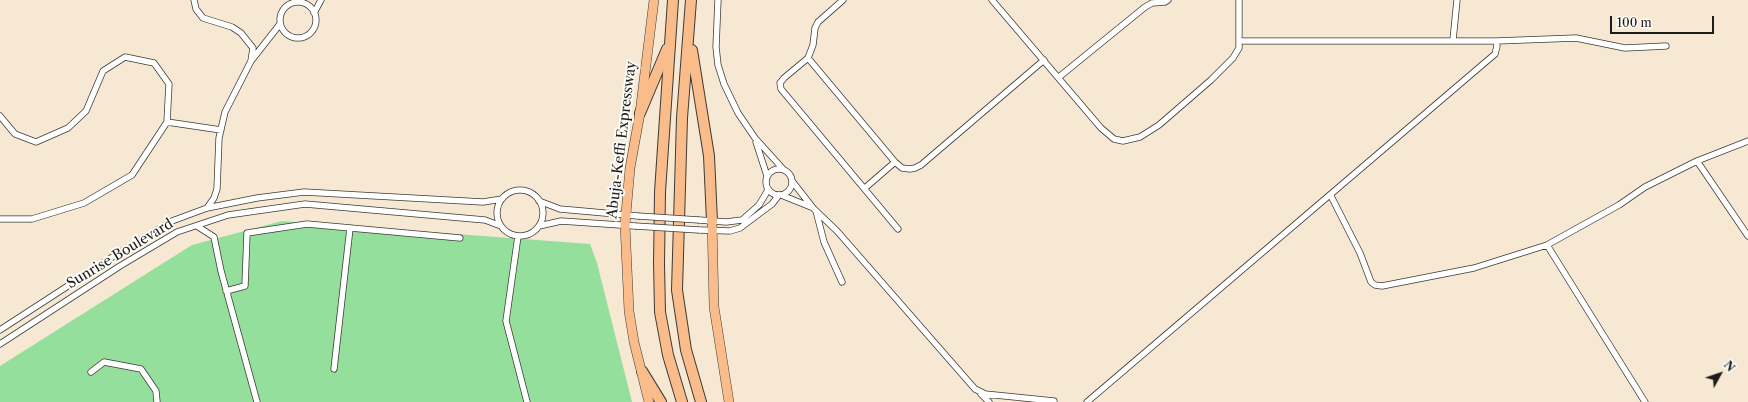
<!DOCTYPE html>
<html>
<head>
<meta charset="utf-8">
<style>
  body { margin:0 }
  #map { position:relative; width:1748px; height:402px; overflow:hidden; background:#f6e8d2; font-family:"Libre Caslon Text",serif }
  canvas { display:block }
  .north { position:absolute; left:1700px; top:354px; width:40px; height:40px; -webkit-text-stroke:3px #fdfcf7; paint-order:stroke; rotate:50deg; font-size:11px; font-weight:700; line-height:16px; text-align:center; color:#1c1c1c }
  .north::after { content:''; display:block; margin:auto; width:14px; height:18px; background:#1c1c1c; clip-path:polygon(50% 0,100% 100%,50% 72%,0 100%) }
  .scale { position:absolute; left:1610px; top:16px; width:104px; height:18px; box-sizing:border-box; border:2px solid #1c1c1c; border-top:0; padding-left:5px; font-size:12px; line-height:14px; white-space:nowrap; color:#1c1c1c; -webkit-text-stroke:3px #fdfcf7; paint-order:stroke }
</style>
</head>
<body>
<div id="map">
<canvas width="1748" height="402"></canvas>
<div class="north">N</div>
<div class="scale">100 m</div>
</div>
<script>
const ctx = document.querySelector('canvas').getContext('2d');
ctx.lineJoin = 'round';
function fillPath(path, color) { ctx.fillStyle = color; ctx.fill(path, 'evenodd'); }
const toPath = rows => new Path2D(rows.map(r => 'M' + r).join(''));
function stroke(path, color, width, dash) { ctx.strokeStyle = color; ctx.lineWidth = width; ctx.lineCap = dash ? 'butt' : 'round'; ctx.setLineDash(dash || []); ctx.stroke(path); }
function drawText(font, color, halo, rows, align = 'center') {
  ctx.font = font + ' "Libre Caslon Text",serif'; ctx.lineWidth = 4; ctx.setLineDash([]); ctx.textBaseline = 'middle'; ctx.strokeStyle = halo; ctx.fillStyle = color; for (const [text, x, y, turn = 0] of rows) {
    ctx.save(); ctx.translate(x, y); ctx.rotate((+turn || 0) * Math.PI / 180); ctx.textAlign = isNaN(turn) ? turn : align; if (halo) ctx.strokeText(text, 0, 0); ctx.fillText(text, 0, 0); ctx.restore();
  }
}
fillPath(toPath([
  [282,221,590,244,597,263,632,402,0,402,0,366,192,245]
]), '#94df9b');
const minor = toPath([
  [194,0,196,9,203,18,232,27,241,33,253,48,251,61],
  [718,0,716,47,718,65,724,84,738,113,755,138,784,170],
  [843,0,818,22,815,28,813,45,808,58,784,78,780,83,781,89,898,229],
  [992,0,1101,128,1114,139,1123,141,1140,137,1159,125,1211,80,1233,58,1239,48,1239,0],
  '280 20a18 18 0 1 1 36 0a18 18 0 1 1-36 0Z',
  [314,13,321,0],
  [1453,40,1457,0],
  [1239,41,1496,41,1576,38,1625,48,1666,46],
  [808,58,895,162,902,168,910,169,915,168,921,165,1044,60],
  [1059,77,1145,7,1152,3,1165,2,1168,0],
  [0,116,15,134,36,142,68,128,86,111,103,71,125,57,154,63,169,84,167,122,132,175,84,203,32,219,0,219],
  [167,122,221,130],
  [756,142,767,176],
  [1697,161,1748,236],
  '766 182a13 13 0 1 1 26 0a13 13 0 1 1-26 0Z',
  [792,181,813,208,837,231,975,389,985,394,1054,401],
  [865,188,895,162],
  '497 213a23 23 0 1 1 46 0a23 23 0 1 1-46 0Z',
  [781,195,811,207],
  [1331,196,1360,253,1371,282,1375,285,1382,286,1474,268,1547,245,1619,205,1645,187,1697,161,1748,141],
  [539,201,560,209,638,216],
  [207,208,214,198,217,189,219,138,225,112,251,61,280,24],
  [816,211,824,242,842,282],
  [699,220,726,222,742,220,759,205,768,190],
  [197,226,214,237,221,271,257,402],
  [539,226,561,221,635,226],
  [699,230,730,231,740,228,772,204,779,195],
  [518,236,506,321,527,402],
  [1547,245,1645,402],
  [226,291,245,286,247,233,307,224,460,238],
  [0,330,114,256,172,221,207,208,257,198,304,192,483,202,502,199],
  [0,344,120,266,177,232,228,215,305,204,485,220,501,226],
  [334,369,350,228],
  [91,372,104,362,141,369,156,391,157,402],
  [981,394,989,402],
  [1087,402,1495,54,1497,46,1496,41]
]);
const trunk = toPath([
  [712,221,714,307,729,402],
  [649,402,634,342,629,311,625,225,630,168,640,113,654,0]
]);
const motorway = toPath([
  [673,0,660,192,659,263,660,312,668,355,682,402],
  [691,0,682,118,677,290,686,350,701,402],
  [692,50,709,156,712,221],
  [640,113,667,49],
  [642,371,661,402]
]);
stroke(minor, '#3d3b37', 7);
stroke(trunk, '#3d3b37', 10);
stroke(motorway, '#3d3b37', 12);
stroke(minor, '#fff', 5.5);
stroke(trunk, '#f9bc8a', 9);
stroke(motorway, '#f9bc8a', 10);
const minorBridge = toPath([
  [638,216,699,220],
  [635,226,699,230]
]);
stroke(minorBridge, '#3d3b37', 7, []);
stroke(minorBridge, '#fff', 5.5);
drawText('14px', '#1c1c1c', '#fdfcf7', [
  ["Abuja-Keffi Expressway",622,140,-83],
  ["Sunrise Boulevard",120,254,-31]
]);
</script>
</body>
</html>
